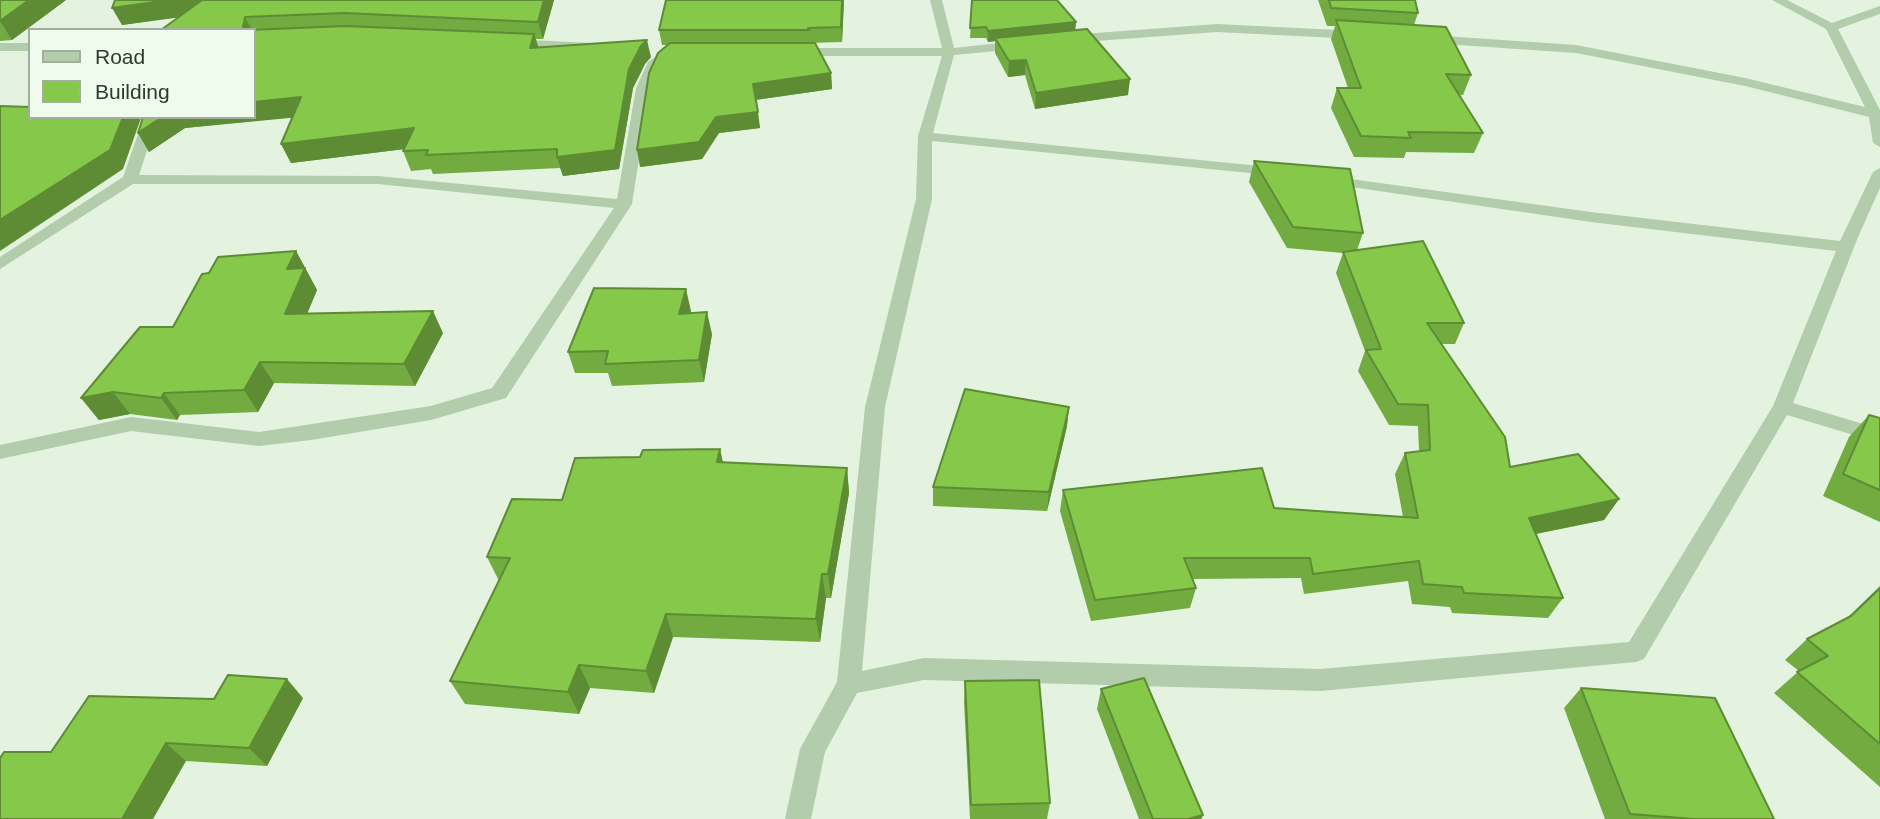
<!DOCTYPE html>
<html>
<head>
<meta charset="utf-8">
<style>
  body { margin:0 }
  #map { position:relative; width:1880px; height:819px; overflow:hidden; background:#e3f3e0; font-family:Arial,sans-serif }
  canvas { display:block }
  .legend { position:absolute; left:28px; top:28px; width:228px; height:91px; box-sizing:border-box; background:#effbed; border:2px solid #a3ae9f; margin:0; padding:9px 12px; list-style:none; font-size:21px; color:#303a2a }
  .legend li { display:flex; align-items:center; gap:14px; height:35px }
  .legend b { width:35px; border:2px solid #a3ae9f }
</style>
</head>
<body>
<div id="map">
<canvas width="1880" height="819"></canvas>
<ul class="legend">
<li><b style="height:9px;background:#b3ccab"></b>Road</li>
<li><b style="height:19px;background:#85c84a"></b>Building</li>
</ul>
</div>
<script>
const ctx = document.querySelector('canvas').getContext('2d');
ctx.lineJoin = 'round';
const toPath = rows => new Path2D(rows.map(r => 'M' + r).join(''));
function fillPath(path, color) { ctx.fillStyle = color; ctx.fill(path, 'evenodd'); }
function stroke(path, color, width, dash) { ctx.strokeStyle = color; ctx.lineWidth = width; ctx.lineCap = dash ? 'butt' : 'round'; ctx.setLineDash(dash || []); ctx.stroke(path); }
fillPath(toPath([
  [930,0,942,0,954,48,1018,41,1024,45,1018,49,954,55,933,133,1279,168,1286,172,1279,176,932,141,932,199,885,407,862,671,924,658,1320,669,1629,642,1773,406,1836,251,1591,222,1324,183,1322,180,1324,177,1329,176,1591,212,1840,241,1873,172,1880,168,1880,188,1858,237,1793,403,1880,429,1880,443,1787,415,1644,659,1636,662,1320,691,924,680,857,693,825,752,811,819,785,819,800,749,837,682,865,407,916,199,918,136,942,56,793,56,787,52,793,48,942,48,930,0],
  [1772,0,1787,0,1832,23,1880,6,1880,14,1838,29,1880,110,1880,147,1873,143,1869,117,1745,86,1576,53,1429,43,1423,39,1429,35,1576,45,1745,78,1865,107,1826,29,1772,0],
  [1217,24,1357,31,1363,35,1357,39,1217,32,1069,43,1063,39,1069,35,1217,24],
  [512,39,591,43,597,47,591,51,508,46,506,43,512,39],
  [0,43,30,43,30,51,0,51,0,43],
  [666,50,672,54,659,67,650,88,632,204,506,398,431,420,311,440,259,446,131,431,0,459,0,445,131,417,259,432,431,406,492,388,614,208,378,184,133,184,0,269,0,257,123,177,144,117,158,117,139,175,378,176,617,199,636,88,648,62,666,50]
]), '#b3ccab');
fillPath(toPath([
  [0,0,66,0,12,40,0,41],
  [115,0,554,0,543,39,536,39,538,48,651,57,645,64,633,88,619,169,563,176,560,168,433,174,431,169,411,171,403,151,405,149,291,163,281,144,292,117,185,128,149,152,138,133,254,117,179,17,122,25],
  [844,0,842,42,810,43,831,73,832,89,755,100,760,128,719,133,702,159,640,167,667,45,662,45,659,30],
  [972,0,1076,22,1075,30,1128,95,1035,109,1025,75,1008,77,995,53,995,41,988,42,986,38,970,38],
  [1318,0,1415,0,1418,13,1414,25,1471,75,1463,95,1459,95,1483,133,1474,153,1406,152,1404,158,1354,157,1331,108,1337,88,1348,88,1331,39,1335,26,1327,26],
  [1254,161,1363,233,1357,250,1464,323,1455,344,1442,344,1510,467,1619,499,1604,520,1536,534,1563,598,1548,618,1452,613,1450,607,1412,604,1408,581,1304,594,1301,578,1192,579,1196,588,1190,608,1091,621,1060,511,1063,490,1274,508,1403,517,1395,474,1405,453,1419,451,1418,426,1389,425,1358,371,1365,351,1336,273,1343,253,1287,248,1249,182],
  [296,251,317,290,307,313,443,333,415,386,274,383,258,412,180,415,177,420,130,414,99,420,81,398,173,327],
  [691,311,690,313,712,334,704,382,612,386,608,373,575,373,568,352],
  [1069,407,1067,426,1047,511,933,506,933,487],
  [1869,415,1880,418,1880,522,1823,496,1849,437],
  [720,449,723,463,847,468,849,493,831,598,826,598,820,642,673,637,654,693,590,688,579,714,465,704,450,681,499,581,487,557,562,500,640,457],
  [1880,586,1880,787,1774,693,1799,671,1785,660,1807,639,1847,618],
  [965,681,1050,803,1047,819,970,819,964,702],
  [1581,688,1774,819,1605,819,1564,708],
  [1101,689,1203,815,1201,819,1139,819,1097,709],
  [303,698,267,766,186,761,51,752]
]), '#72ac40');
fillPath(toPath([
  [29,0,66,0,12,40,0,21],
  [169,0,213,0,219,12,122,25,112,8],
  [544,0,554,0,543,39,538,22],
  [842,0,844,0,842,42,841,27],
  [245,17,252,30,244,30,243,27],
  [1076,22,1075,32,995,38,995,41,988,42,988,31],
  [534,34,540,52,530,48],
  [647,40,651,57,645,64,633,88,619,169,563,176,557,157,641,46],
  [1026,60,1025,75,1008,77,1009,61],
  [831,73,832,89,755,100,753,84],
  [1130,79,1128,95,1035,109,1036,93],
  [301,97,310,116,185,128,149,152,138,133,162,117,254,117,254,102],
  [758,112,760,128,719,133,702,159,640,167,637,150,716,117],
  [123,117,141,118,123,169,0,251,0,220],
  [414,128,421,147,291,163,281,144],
  [296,251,317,290,298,336,285,314,287,269],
  [686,289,691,311,684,336,679,314],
  [433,311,443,333,415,386,404,364],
  [707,312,712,334,704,382,699,360],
  [260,362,274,383,258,412,244,390],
  [113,392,130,414,99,420,81,398],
  [164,393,180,415,177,420,161,398],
  [1069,407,1067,426,1047,511,1049,492],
  [720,449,725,473,717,462],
  [847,468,849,493,831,598,828,574],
  [1619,499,1604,520,1515,538,1529,518],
  [822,574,826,598,820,642,816,619],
  [666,614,673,637,654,693,646,671],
  [579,665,590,688,579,714,568,692],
  [287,679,303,698,267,766,249,748],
  [166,743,186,761,153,819,122,819],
  [1203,815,1201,819,1188,819]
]), '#5d8c34');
const building = toPath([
  [0,0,29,0,0,21,0,0],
  [115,0,169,0,112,8,115,0],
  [202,0,544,0,538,22,345,13,245,17,243,27,245,30,161,30,202,0],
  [666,0,842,0,841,27,808,28,809,30,659,30,666,0],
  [972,0,1057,0,1076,22,988,31,986,27,970,28,972,0],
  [1329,0,1415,0,1418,13,1331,8,1329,0],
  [1336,20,1446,27,1471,75,1446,74,1483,133,1408,132,1411,138,1361,136,1337,88,1361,88,1336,20],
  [345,26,534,34,530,48,647,40,641,46,629,69,615,150,557,157,557,149,426,155,428,150,403,151,414,128,281,144,301,97,254,102,254,30,249,30,345,26],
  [1087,29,1130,79,1036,93,1026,60,1009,61,995,38,1087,29],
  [670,43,815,43,831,73,753,84,758,112,716,117,699,142,637,150,649,73,658,53,670,43],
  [0,106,30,107,30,117,123,117,110,150,0,220,0,106],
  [143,117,162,117,138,133,143,117],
  [1254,161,1350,169,1363,233,1293,227,1254,161],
  [1423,241,1464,323,1427,323,1505,437,1510,467,1578,454,1619,499,1529,518,1563,598,1464,593,1462,587,1423,584,1419,561,1313,574,1310,558,1184,558,1196,588,1095,600,1063,490,1262,468,1274,508,1418,518,1405,453,1430,450,1428,405,1398,404,1366,350,1381,349,1343,252,1423,241],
  [296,251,287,269,305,268,285,314,433,311,404,364,260,362,244,390,164,393,161,398,113,392,81,398,140,327,173,327,202,274,209,273,218,257,296,251],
  [594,288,686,289,679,314,707,312,699,360,605,364,608,351,568,352,594,288],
  [965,389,1069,407,1049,492,933,487,965,389],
  [1869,415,1880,418,1880,490,1843,474,1869,415],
  [720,449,717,462,847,468,828,574,822,574,816,619,666,614,646,671,579,665,568,692,450,681,510,558,487,557,512,499,562,500,575,458,640,457,643,450,720,449],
  [1880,588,1880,744,1797,672,1828,656,1807,639,1851,616,1880,588],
  [228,675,287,679,249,748,166,743,122,819,0,819,0,758,4,752,51,752,89,696,214,699,228,675],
  [1144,678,1203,815,1188,819,1153,819,1101,689,1144,678],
  [1039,680,1050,803,971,805,965,681,1039,680],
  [1581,688,1715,698,1774,819,1694,819,1630,814,1581,688]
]);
fillPath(building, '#85c84a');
stroke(building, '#5d8c34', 2);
</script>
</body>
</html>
